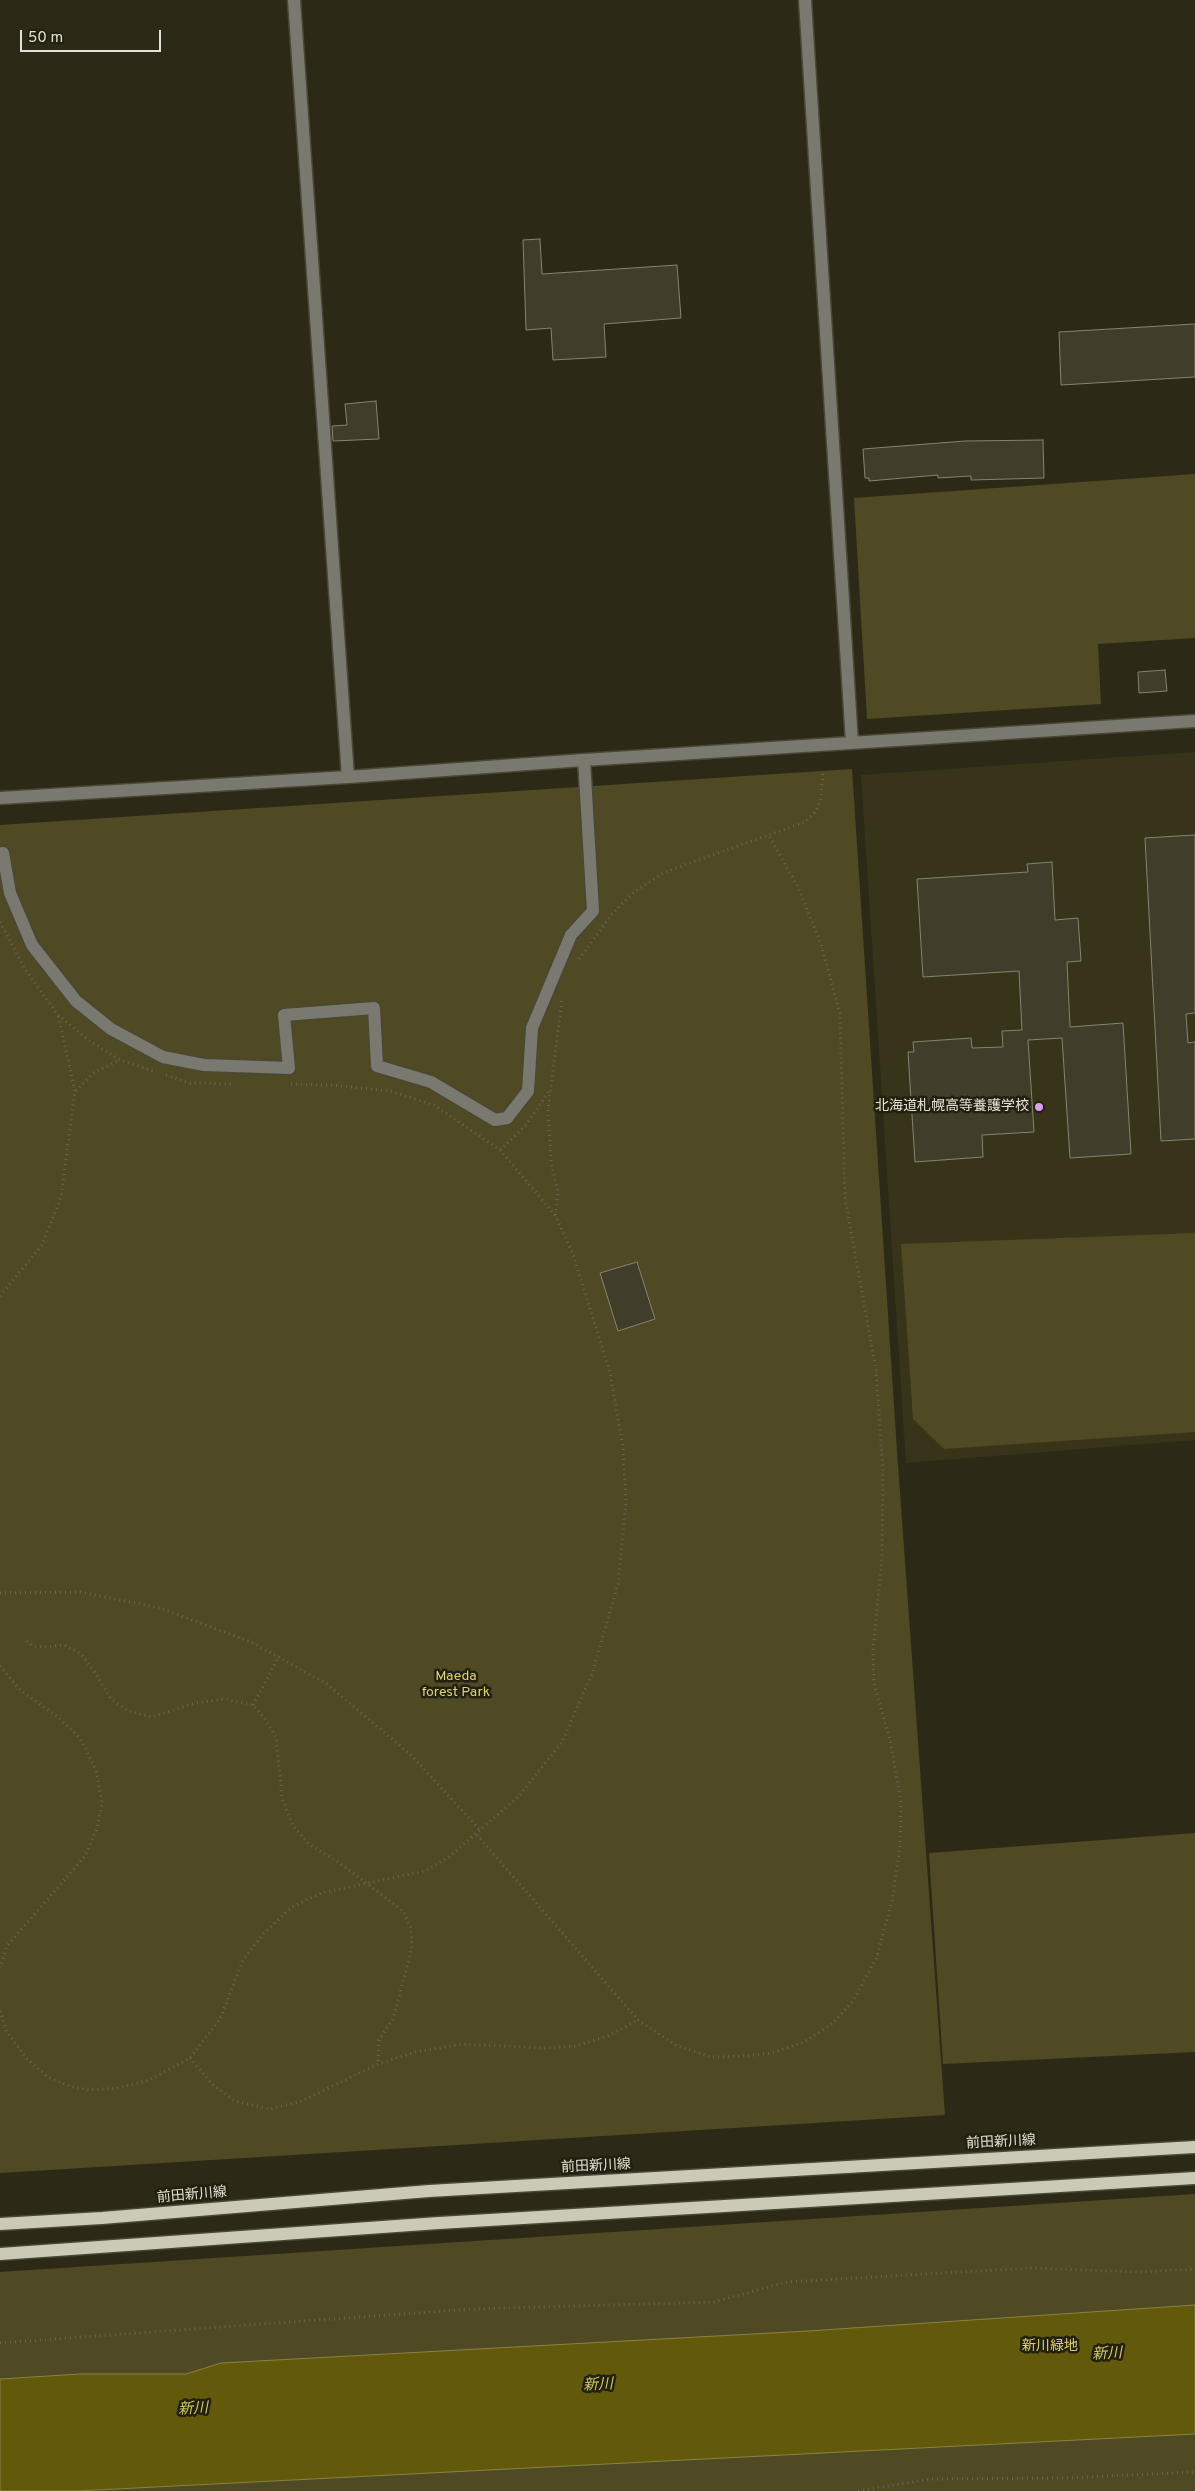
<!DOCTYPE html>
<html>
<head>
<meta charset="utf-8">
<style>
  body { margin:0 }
  #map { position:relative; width:1195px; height:2491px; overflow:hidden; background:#2c2a17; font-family:Overpass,sans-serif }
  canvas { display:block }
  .scale { position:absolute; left:20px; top:30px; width:141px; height:22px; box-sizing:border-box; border:2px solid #e2e1d5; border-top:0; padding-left:6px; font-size:15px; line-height:18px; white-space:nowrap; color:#e2e1d5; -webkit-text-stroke:4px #22200e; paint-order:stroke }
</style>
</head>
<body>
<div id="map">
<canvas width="1195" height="2491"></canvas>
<div class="scale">50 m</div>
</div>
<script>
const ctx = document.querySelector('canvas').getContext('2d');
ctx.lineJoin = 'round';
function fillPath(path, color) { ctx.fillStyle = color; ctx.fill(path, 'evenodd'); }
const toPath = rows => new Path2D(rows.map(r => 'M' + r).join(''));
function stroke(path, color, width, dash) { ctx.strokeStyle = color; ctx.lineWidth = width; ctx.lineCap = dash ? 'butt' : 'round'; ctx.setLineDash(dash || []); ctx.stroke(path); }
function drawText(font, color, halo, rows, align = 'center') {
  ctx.font = font + ' Overpass,"Noto Sans JP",sans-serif'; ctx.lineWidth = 5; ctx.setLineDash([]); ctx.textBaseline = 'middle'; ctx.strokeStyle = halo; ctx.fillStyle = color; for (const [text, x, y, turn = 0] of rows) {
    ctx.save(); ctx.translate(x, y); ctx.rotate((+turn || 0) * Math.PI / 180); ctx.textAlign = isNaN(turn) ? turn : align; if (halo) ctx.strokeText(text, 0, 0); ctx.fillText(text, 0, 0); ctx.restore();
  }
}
fillPath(toPath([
  [1195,752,1195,1440,906,1463,861,775]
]), '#37341a');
fillPath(toPath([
  [1195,474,1195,638,1098,644,1101,704,867,719,854,498],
  [852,769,897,1451,945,2115,0,2173,0,825],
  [1195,1233,1195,1432,944,1449,913,1419,901,1244],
  [1195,1833,1195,2052,943,2064,929,1853],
  [1195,2194,1195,2491,0,2491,0,2272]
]), '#4f4a23');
const water = toPath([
  [1195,2305,1195,2434,77,2491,0,2491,0,2379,80,2374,186,2374,221,2363,808,2331,1195,2305]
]);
fillPath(water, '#625a0a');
stroke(water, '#888247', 1);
const building = toPath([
  [540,239,542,274,677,265,681,318,604,324,606,357,553,360,551,328,526,330,523,240,540,239],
  [1195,324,1195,377,1061,385,1059,332,1195,324],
  [376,401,379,439,333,441,332,426,347,425,345,404,376,401],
  [1043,440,1044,478,971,480,971,476,938,478,938,475,869,481,869,478,865,478,863,449,965,441,1043,440],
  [1165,670,1167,691,1139,693,1138,672,1165,670],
  [1195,835,1195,1013,1186,1014,1188,1043,1195,1042,1195,1139,1161,1141,1145,838,1195,835],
  [1052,862,1055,920,1078,918,1081,961,1067,962,1070,1027,1123,1023,1131,1154,1070,1158,1062,1038,1028,1040,1034,1132,982,1135,983,1157,915,1162,908,1052,914,1052,913,1042,971,1038,972,1048,1003,1047,1002,1031,1022,1030,1019,971,923,977,917,879,1028,872,1027,864,1052,862],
  [637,1262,655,1319,618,1331,600,1273,637,1262]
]);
fillPath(building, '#403e2b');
stroke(building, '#86846e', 1);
const minor = toPath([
  [294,0,348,777],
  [805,0,852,743],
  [0,798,348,777,584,760,1195,721],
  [3,853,10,893,32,945,76,1001,111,1029,163,1057,204,1065,289,1068,284,1015,374,1008,377,1066,431,1082,495,1120,507,1118,528,1091,532,1028,571,935,593,911,584,760]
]);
const major = toPath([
  [0,2224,102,2218,429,2191,1195,2147],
  [0,2254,439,2223,1195,2178]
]);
stroke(minor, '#494735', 15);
stroke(major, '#494735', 15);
stroke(toPath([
  [0,922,25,969,58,1015,90,1041,120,1060,153,1071],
  [579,959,612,914,634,892,665,872,805,822,816,811,821,799,823,771],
  [166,1075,190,1083,234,1084],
  [76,1091,93,1073,120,1060],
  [500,1150,526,1125,549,1091],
  [555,1215,558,1193,551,1162,548,1110,562,999],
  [0,1296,42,1245,61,1197,75,1091,58,1015],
  [0,1593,80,1592,160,1608,251,1642,327,1684,411,1755,481,1831],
  [27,1641,33,1646,48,1647,64,1645,81,1654,94,1671,111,1699,128,1711,152,1717,195,1703,223,1699,253,1705,266,1720,276,1737,282,1798,293,1826,310,1845,341,1864,403,1911,411,1928,412,1948,393,2019,379,2040,378,2064],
  [0,1666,20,1690,59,1718,80,1738,96,1770,102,1803,97,1829,85,1856,7,1946,0,1968],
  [253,1705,279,1656],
  [477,1835,638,2020,677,2046,712,2057,746,2056,772,2053,804,2042,832,2024,853,2001,876,1959,892,1901,900,1847,901,1802,890,1740,874,1684,873,1651,882,1558,883,1470,876,1370,845,1198,840,1014,821,944,798,887,769,836],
  [0,2011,7,2032,26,2058,48,2077,69,2086,89,2090,119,2088,149,2080,190,2058,220,2019,243,1960,264,1933,292,1907,321,1893,425,1871,449,1857,519,1796,562,1742,592,1674,618,1584,626,1502,623,1447,610,1373,573,1254,555,1215,500,1150,434,1105,390,1091,331,1085,290,1084],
  [190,2058,212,2084,235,2101,270,2109,302,2101,378,2064,415,2052,462,2044,546,2048,575,2046,608,2036,638,2020],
  [0,2343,471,2309,714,2302,787,2282,1030,2268,1141,2272,1195,2269],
  [858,2491,931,2479,1065,2478,1195,2472]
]), '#686656', 3, [1, 4]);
stroke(minor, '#7a796f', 12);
stroke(major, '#cbcab6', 12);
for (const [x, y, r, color] of [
  [1039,1107,5,"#d89bf8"]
]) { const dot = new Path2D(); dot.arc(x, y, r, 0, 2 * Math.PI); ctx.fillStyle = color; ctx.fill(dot); stroke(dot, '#22200e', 2); }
drawText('14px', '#e2e1d5', '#22200e', [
  ["北海道札幌高等養護学校",1029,1107]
], 'right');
drawText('14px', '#ded36f', '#22200e', [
  ["Maeda",456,1677],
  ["forest Park",456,1693],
  ["新川緑地",1050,2347]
]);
drawText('14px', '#e2e1d5', '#22200e', [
  ["前田新川線",1001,2143,-3],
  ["前田新川線",596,2167,-3],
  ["前田新川線",192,2196,-5]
]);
drawText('italic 15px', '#d3c964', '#22200e', [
  ["新川",1107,2355,-3],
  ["新川",598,2386,-3],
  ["新川",193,2410,-3]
]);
</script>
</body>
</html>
